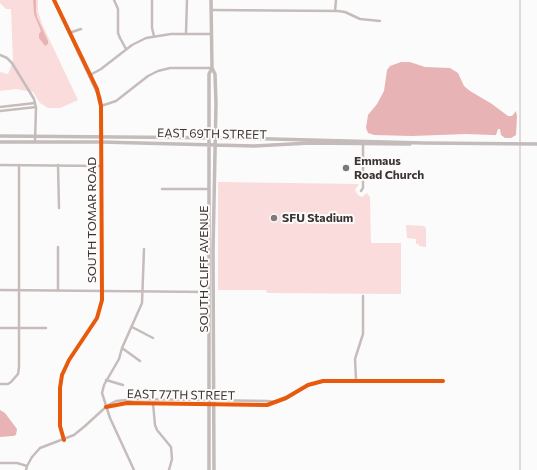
<!DOCTYPE html>
<html>
<head>
<meta charset="utf-8">
<style>
  body { margin:0 }
  canvas { display:block; background:#fcfbfb }
</style>
</head>
<body>
<canvas width="537" height="470"></canvas>
<script>
const ctx = document.querySelector('canvas').getContext('2d');
ctx.lineJoin = 'round';
function fillPath(path, color) { ctx.fillStyle = color; ctx.fill(path, 'evenodd'); }
const toPath = rows => new Path2D(rows.map(r => 'M' + r).join(''));
function stroke(path, color, width, dash) { ctx.strokeStyle = color; ctx.lineWidth = width; ctx.lineCap = dash ? 'butt' : 'round'; ctx.setLineDash(dash || []); ctx.stroke(path); }
function drawText(font, color, halo, rows, align = 'center') {
  ctx.font = font + ' Commissioner,sans-serif'; ctx.lineWidth = 4; ctx.setLineDash([]); ctx.textBaseline = 'middle'; ctx.strokeStyle = halo; ctx.fillStyle = color; for (const [text, x, y, turn = 0] of rows) {
    ctx.save(); ctx.translate(x, y); ctx.rotate((+turn || 0) * Math.PI / 180); ctx.textAlign = isNaN(turn) ? turn : align; if (halo) ctx.strokeText(text, 0, 0); ctx.fillText(text, 0, 0); ctx.restore();
  }
}
fillPath(toPath([
  [0,0,38,0,38,11,42,24,78,100,60,108,48,108,40,103,33,92,16,89,0,91,0,72,8,74,13,61,11,9,6,9,0,3],
  [218,182,359,184,355,190,358,195,362,197,367,193,370,197,371,243,401,243,401,294,267,293,266,290,218,290],
  [406,225,424,226,426,228,426,247,419,246,419,244,416,244,416,239,407,238]
]), '#fadcdc');
fillPath(toPath([
  [33,0,36,0,36,12,37,17,48,41,48,44,45,46,39,38,39,34,41,31,34,14],
  [401,62,410,62,425,67,450,68,458,73,464,86,470,91,492,104,508,116,512,116,516,111,517,116,516,135,511,138,505,138,501,135,500,129,498,129,496,135,493,135,466,134,412,136,374,135,368,133,366,128,368,115,377,104,384,91,387,70,390,66],
  [0,410,5,413,17,429,16,435,13,436,0,437]
]), '#e8b3b4');
stroke(toPath([
  [114,0,118,9,118,33,120,38,126,49],
  [152,0,152,28,154,36],
  [211,10,338,11,345,12,360,19,380,21],
  [335,11,336,0],
  [69,33,81,29],
  [186,33,187,0],
  [0,55,7,58,12,63,34,99,36,108,35,142],
  [90,75,101,69,132,45,146,38,171,34,211,34],
  [101,106,116,101,148,76,158,71,170,68,211,68],
  [0,107,35,103],
  [0,111,36,107],
  [0,165,102,166],
  [58,165,59,208],
  [162,189,209,189],
  [361,191,363,188,363,144],
  [0,290,209,292],
  [58,291,58,247],
  [132,327,153,338],
  [0,328,46,328],
  [122,348,140,361],
  [106,380,123,385],
  [356,380,355,359,363,334,363,296],
  [0,384,8,384,11,382,18,374,19,367,19,165],
  [153,403,155,425,157,430,171,447,172,459,169,470],
  [106,407,127,403,267,405,286,398,308,385,323,381,443,381],
  [64,440,60,426,60,388,62,375,69,360,97,318,102,300,101,137],
  [0,463,17,463,27,466],
  [26,470,27,466,32,457,40,448,74,435,85,426,108,405,116,401,136,399,268,401,275,402],
  [134,470,110,418,102,393,104,385,119,359,122,348,142,303,144,249]
]), '#c5bcbb', 2.5);
stroke(toPath([
  [54,0,100,98,101,106,101,137],
  [211,0,212,68,215,74,216,104,213,251,214,470],
  [0,136,235,138,423,143,537,144],
  [0,142,101,142,254,146,310,143,410,144],
  [209,470,209,74,212,68]
]), '#c4bbbb', 3.5);
stroke(toPath([
  [520,0,520,470]
]), '#c0bab9', 1);
stroke(toPath([
  [54,0,97,89,101,106,102,300,97,318,69,360,62,375,60,388,60,426,64,440],
  [106,407,127,403,267,405,286,398,308,385,323,381,443,381]
]), '#e8590c', 4);
for (const [x, y, r, color] of [
  [346,168,4,"#7f7a7a"],
  [274,218,4,"#7f7a7a"]
]) { const dot = new Path2D(); dot.arc(x, y, r, 0, 2 * Math.PI); ctx.fillStyle = color; ctx.fill(dot); stroke(dot, '#fdfafa', 1.5); }
drawText('12px', '#3b3434', '#fdfafa', [
  ["EAST 69TH STREET",212,134,1],
  ["SOUTH TOMAR ROAD",92,220,-90],
  ["SOUTH CLIFF AVENUE",204,269,-90],
  ["EAST 77TH STREET",181,395,1]
]);
drawText('bold 12px', '#3b3434', '#fdfafa', [
  ["Emmaus",354,161],
  ["Road Church",354,175],
  ["SFU Stadium",282,218]
], 'left');
</script>
</body>
</html>
